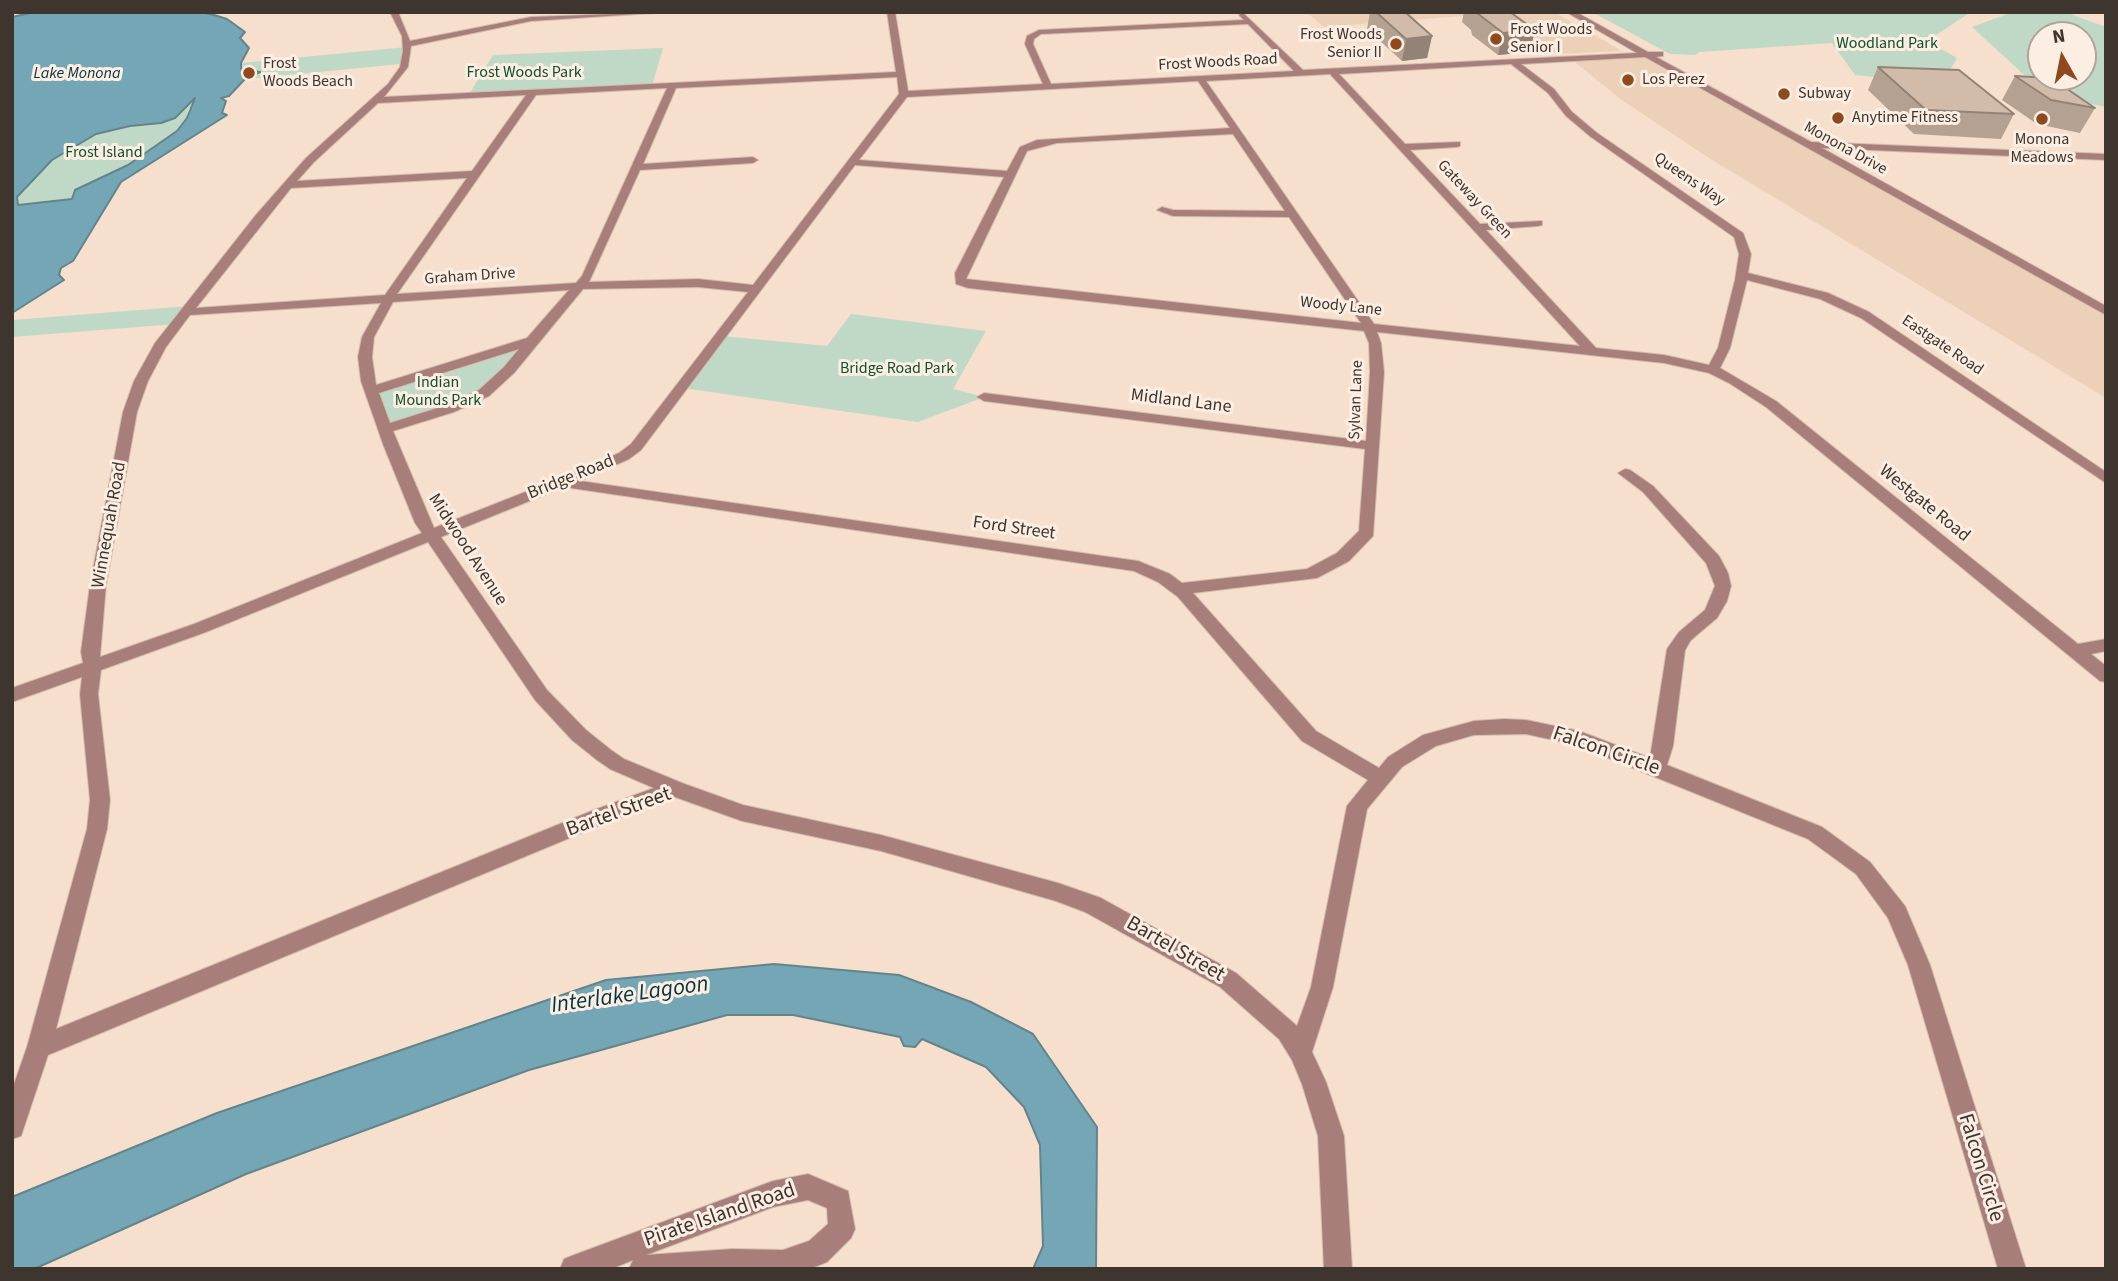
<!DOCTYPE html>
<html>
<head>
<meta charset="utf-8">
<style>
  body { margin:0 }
  #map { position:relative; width:2118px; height:1281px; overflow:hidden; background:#f6dfcc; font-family:"Source Sans 3",sans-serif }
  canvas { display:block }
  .frame { position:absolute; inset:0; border:14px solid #3e352e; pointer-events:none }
  .north { position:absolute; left:2027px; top:21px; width:70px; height:70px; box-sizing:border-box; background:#fceee2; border:2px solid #b0a49a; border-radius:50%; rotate:351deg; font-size:19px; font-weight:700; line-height:28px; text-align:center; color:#3e352e }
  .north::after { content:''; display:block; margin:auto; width:24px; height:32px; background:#8e491e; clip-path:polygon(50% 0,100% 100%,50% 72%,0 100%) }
</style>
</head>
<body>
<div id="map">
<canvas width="2118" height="1281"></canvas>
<div class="frame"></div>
<div class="north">N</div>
</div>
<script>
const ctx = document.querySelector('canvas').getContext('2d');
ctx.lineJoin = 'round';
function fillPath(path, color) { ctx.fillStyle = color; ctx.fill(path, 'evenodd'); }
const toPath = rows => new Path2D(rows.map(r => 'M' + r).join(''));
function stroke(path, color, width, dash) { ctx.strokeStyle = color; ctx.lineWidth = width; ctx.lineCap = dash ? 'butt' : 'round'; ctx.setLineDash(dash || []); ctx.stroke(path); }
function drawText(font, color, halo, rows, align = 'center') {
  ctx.font = font + ' "Source Sans 3",sans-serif'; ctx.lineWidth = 6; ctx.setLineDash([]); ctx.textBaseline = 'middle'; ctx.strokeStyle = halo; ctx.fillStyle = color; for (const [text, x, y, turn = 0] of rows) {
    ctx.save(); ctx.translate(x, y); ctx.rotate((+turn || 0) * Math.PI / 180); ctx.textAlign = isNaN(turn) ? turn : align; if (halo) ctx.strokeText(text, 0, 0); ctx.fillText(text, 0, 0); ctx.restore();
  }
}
fillPath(toPath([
  [1306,12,1554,12,1622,51,1556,54,1500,13,1324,27],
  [1646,55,2106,311,2106,398,1709,158,1623,101,1571,59]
]), '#edd0b8');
fillPath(toPath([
  [1592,12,1971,12,1927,41,1957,58,1950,70,1886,78,1855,75,1832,43,1699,52,1695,55,1670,54],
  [2013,12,2065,12,2106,27,2106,107,2045,94,1972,27],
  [2041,35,2083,35,2083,77,2041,77],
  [407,47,401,64,245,79,259,72,241,69,241,63],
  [663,48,652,86,468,96,493,55],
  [196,97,188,110,187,118,177,131,128,165,76,190,72,199,18,205,17,198,52,160,96,134,130,126,161,123,175,118],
  [190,306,176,324,12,337,12,320],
  [851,314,986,331,953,389,984,397,918,422,683,388,722,336,827,346],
  [532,341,484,393,385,429,372,391]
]), '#bfd9c6');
const water = toPath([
  [35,12,201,12,214,15,227,19,245,32,240,38,249,48,241,63,241,69,260,72,245,79,229,96,221,98,226,101,222,113,227,115,121,182,73,261,61,268,59,275,64,280,12,313,12,17,35,12],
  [195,98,187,118,177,131,128,165,75,190,72,199,18,205,17,197,52,160,96,134,130,126,161,123,175,118,195,98],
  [774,964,899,975,971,1002,1033,1034,1097,1127,1096,1269,1033,1269,1043,1246,1040,1145,1024,1107,986,1067,922,1039,915,1047,904,1046,900,1037,793,1015,727,1015,529,1070,246,1174,34,1269,12,1269,12,1197,217,1113,606,980,774,964]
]);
fillPath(water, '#74a6b5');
stroke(water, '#64848c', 2);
const minor = toPath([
  [390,12,398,12,410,41,531,17,669,12,531,21,411,46,408,67,384,97,896,72,887,12,895,12,908,91,1043,84,1025,44,1027,36,1039,30,1244,20,1239,15,1243,13,1303,70,1637,53,1566,12,1576,12,1648,52,1663,52,1663,56,1656,57,1811,142,2106,154,2106,160,1822,148,2106,306,2106,315,1645,57,1521,64,1554,89,1572,112,1597,133,1743,233,1751,254,1748,273,1828,293,1869,312,2106,472,2106,483,1861,318,1820,299,1747,280,1730,348,1720,368,1776,401,2078,644,2106,639,2106,651,2091,654,2106,666,2106,682,2100,681,1766,407,1729,383,1709,373,1664,363,1377,332,1381,343,1384,372,1373,536,1349,561,1317,578,1193,593,1316,731,1379,768,1388,757,1423,735,1474,721,1504,719,1526,720,1579,731,1650,758,1667,649,1679,632,1705,610,1715,586,1706,563,1643,492,1618,473,1625,469,1630,470,1653,486,1719,556,1728,573,1731,586,1727,601,1717,618,1691,640,1685,650,1673,746,1667,765,1822,827,1870,862,1905,906,1930,965,2026,1269,1998,1269,1908,965,1888,918,1856,874,1808,839,1576,745,1526,734,1474,735,1436,746,1402,767,1367,809,1333,987,1312,1052,1326,1082,1344,1136,1352,1269,1324,1269,1318,1136,1302,1084,1292,1060,1279,1039,1220,987,1085,912,1056,901,881,851,742,821,675,797,608,822,48,1055,21,1136,12,1139,12,1090,27,1047,87,829,90,800,80,694,82,677,12,702,12,688,83,663,81,652,90,585,123,412,134,381,155,343,255,216,306,158,388,84,400,67,403,51,402,36,390,12],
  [1248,24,1294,71,1051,84,1033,44,1034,39,1041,34,1248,24],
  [1511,64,1548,93,1566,116,1591,137,1734,237,1739,254,1735,280,1718,348,1709,365,1664,355,1596,348,1486,230,1538,226,1542,225,1542,221,1480,224,1410,150,1457,147,1460,146,1460,142,1405,144,1339,74,1511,64],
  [1330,74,1580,346,1374,324,1206,81,1330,74],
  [897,77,899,94,753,285,698,279,589,282,640,170,753,163,758,160,753,157,643,164,676,88,897,77],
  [1198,81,1230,128,1037,140,1020,147,1007,171,859,160,907,97,1198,81],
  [667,88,582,276,576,283,397,294,536,95,667,88],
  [526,95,472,171,297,181,314,162,378,103,526,95],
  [1233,134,1285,211,1173,210,1162,207,1157,210,1173,216,1289,217,1361,323,966,279,1027,151,1057,143,1233,134],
  [855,165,1004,177,955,273,956,284,968,288,1364,331,1369,343,1370,372,1366,441,984,393,977,397,984,401,1365,449,1359,531,1337,553,1307,569,1182,583,1170,574,1138,561,580,481,629,459,641,450,855,165],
  [467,178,385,295,196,308,291,188,467,178],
  [698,287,748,292,631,444,619,453,586,468,434,528,393,431,454,412,489,396,514,373,583,289,698,287],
  [569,290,527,338,376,385,372,357,374,337,393,302,569,290],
  [381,303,362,337,358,357,361,381,383,444,415,523,422,533,194,624,100,657,106,585,137,412,148,381,166,347,190,315,381,303],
  [519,349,504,367,479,390,444,406,390,423,379,393,519,349],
  [564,487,1134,571,1158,582,1178,597,1302,741,1368,780,1347,806,1311,987,1297,1026,1236,973,1101,898,1058,883,881,835,743,805,682,783,624,759,611,750,586,730,547,690,441,537,564,487],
  [428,542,535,700,572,740,597,760,610,769,654,788,594,810,56,1029,107,829,110,800,98,694,101,670,206,632,428,542],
  [808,1174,848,1191,855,1229,851,1238,827,1262,817,1266,808,1269,629,1269,633,1260,611,1269,560,1269,564,1259,574,1255,773,1181,808,1174],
  [808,1200,827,1208,828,1224,809,1241,783,1250,732,1249,646,1255,773,1207,808,1200]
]);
stroke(minor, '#d1bdac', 2);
fillPath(minor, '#a87e7b');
fillPath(toPath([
  [1370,12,1405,12,1432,36,1427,58,1402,61,1367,29],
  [1464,12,1510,12,1530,52,1498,55,1472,35,1471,30,1462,22],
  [1878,67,2014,114,2001,139,1914,134,1868,90],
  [2015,76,2095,108,2080,133,2037,124,2002,100]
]), '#b5a191');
fillPath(toPath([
  [1535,30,1530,52,1498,55,1503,33],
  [1432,36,1427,58,1402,61,1406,39]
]), '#938376');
const building = toPath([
  [1376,12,1405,12,1432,36,1406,39,1376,12],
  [1479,12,1510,12,1535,30,1503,33,1477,13,1480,13,1479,12],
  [1878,67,1959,70,2014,114,1926,110,1878,67],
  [2015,76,2051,78,2095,108,2051,100,2015,76]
]);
fillPath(building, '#d2bba9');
stroke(building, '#938376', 2);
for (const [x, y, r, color] of [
  [1496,39,7,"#8e491e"],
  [1396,44,7,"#8e491e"],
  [249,73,7,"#8e491e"],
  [1628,80,7,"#8e491e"],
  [1784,94,7,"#8e491e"],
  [1838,118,7,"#8e491e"],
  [2042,119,7,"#8e491e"]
]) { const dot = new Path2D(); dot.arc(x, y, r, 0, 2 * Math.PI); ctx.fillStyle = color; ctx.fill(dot); stroke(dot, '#fceee2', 2.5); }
drawText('16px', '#3e352e', '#fceee2', [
  ["Frost Woods",1510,30],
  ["Senior I",1510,48],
  ["Frost Woods",1382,35,"right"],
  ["Senior II",1382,53,"right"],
  ["Frost",263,64],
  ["Woods Beach",263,82],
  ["Los Perez",1642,80],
  ["Subway",1798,94],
  ["Anytime Fitness",1852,118],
  ["Monona",2042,140,"center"],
  ["Meadows",2042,158,"center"]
], 'left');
drawText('16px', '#0f502d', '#fceee2', [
  ["Woodland Park",1887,44],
  ["Frost Woods Park",524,73],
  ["Frost Island",104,153],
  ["Bridge Road Park",897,369],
  ["Indian",438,383],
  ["Mounds Park",438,401]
]);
drawText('16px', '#3e352e', '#fceee2', [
  ["Frost Woods Road",1218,63,-3],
  ["Monona Drive",1845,149,29],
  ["Queens Way",1689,180,34],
  ["Gateway Green",1474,200,47],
  ["Graham Drive",470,277,-4],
  ["Woody Lane",1341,307,6],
  ["Eastgate Road",1942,346,34],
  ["Sylvan Lane",1357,400,-88]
]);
drawText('italic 16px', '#033541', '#fceee2', [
  ["Lake Monona",77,74]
]);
drawText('18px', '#3e352e', '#fceee2', [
  ["Midland Lane",1181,402,7],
  ["Bridge Road",571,478,-22],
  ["Westgate Road",1924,504,39],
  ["Winnequah Road",110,525,-80],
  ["Ford Street",1014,529,8],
  ["Midwood Avenue",467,550,57]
]);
drawText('21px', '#3e352e', '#fceee2', [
  ["Falcon Circle",1606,752,19],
  ["Bartel Street",619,813,-20],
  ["Bartel Street",1175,950,30],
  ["Falcon Circle",1980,1168,73],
  ["Pirate Island Road",720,1216,-19]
]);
drawText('italic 23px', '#033541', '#fceee2', [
  ["Interlake Lagoon",630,996,-8]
]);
</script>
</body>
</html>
